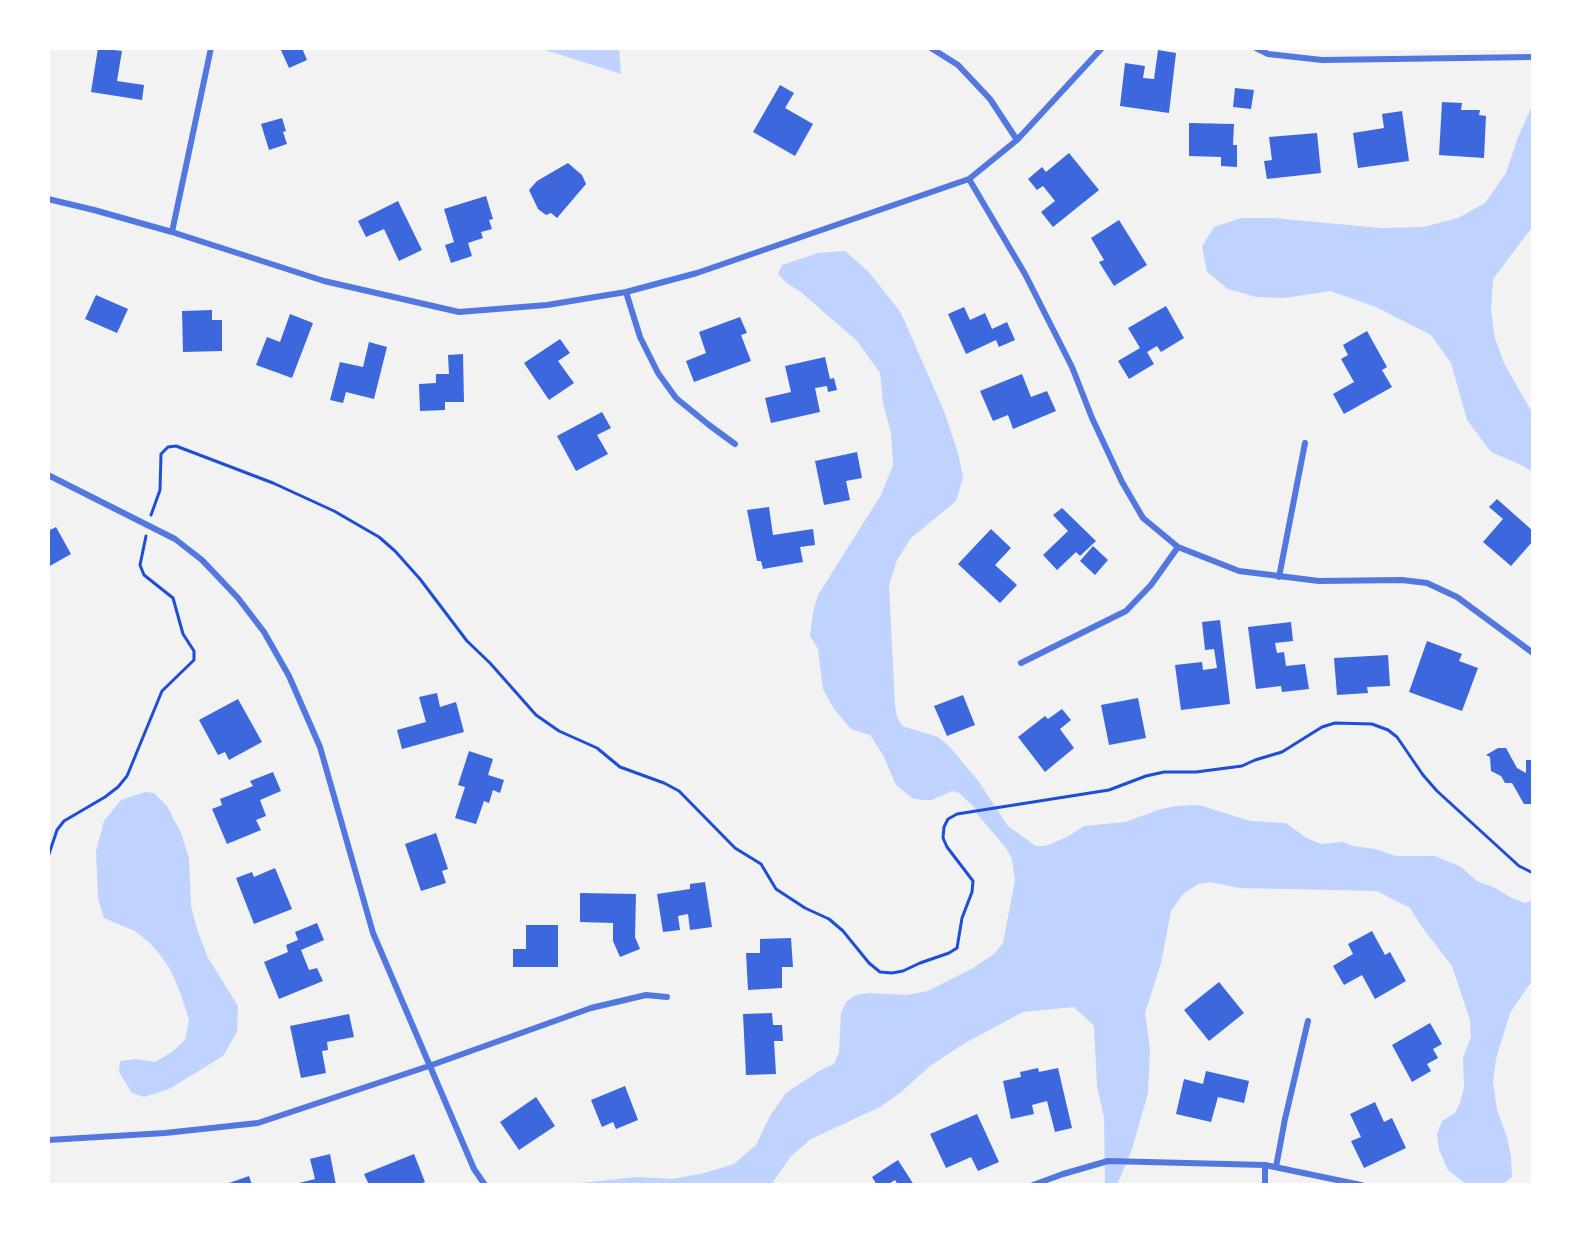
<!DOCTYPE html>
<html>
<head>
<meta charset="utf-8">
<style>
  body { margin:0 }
  #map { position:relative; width:1581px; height:1233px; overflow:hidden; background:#f2f2f2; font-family:Jost,sans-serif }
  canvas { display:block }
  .frame { position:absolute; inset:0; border:50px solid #fff; pointer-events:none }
</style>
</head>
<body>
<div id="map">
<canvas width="1581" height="1233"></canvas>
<div class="frame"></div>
</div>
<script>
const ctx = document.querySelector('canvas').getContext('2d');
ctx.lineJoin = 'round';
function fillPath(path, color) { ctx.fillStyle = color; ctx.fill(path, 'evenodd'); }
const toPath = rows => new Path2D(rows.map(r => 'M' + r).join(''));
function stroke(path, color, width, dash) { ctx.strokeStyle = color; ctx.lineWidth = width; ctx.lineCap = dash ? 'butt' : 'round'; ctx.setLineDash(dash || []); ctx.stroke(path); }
fillPath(toPath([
  [539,48,619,48,621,74],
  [1533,104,1533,226,1493,279,1491,310,1495,339,1505,365,1533,414,1533,472,1521,465,1491,452,1467,420,1451,363,1431,335,1376,307,1330,291,1284,298,1256,297,1228,289,1207,272,1202,246,1214,227,1241,218,1273,218,1381,228,1423,227,1458,218,1485,203,1506,173,1518,137],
  [845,251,869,272,901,313,944,411,958,453,963,477,956,501,911,538,897,560,889,585,895,706,897,717,902,726,938,737,950,747,979,782,1008,826,1036,846,1046,846,1069,836,1084,826,1125,822,1158,810,1175,806,1199,805,1250,821,1286,823,1305,837,1321,844,1343,842,1353,846,1375,849,1396,856,1435,856,1461,867,1477,881,1495,888,1512,898,1525,903,1533,900,1533,979,1510,1013,1496,1059,1493,1082,1497,1110,1507,1137,1511,1157,1512,1177,1501,1185,1466,1184,1448,1170,1439,1150,1437,1134,1442,1121,1455,1113,1460,1103,1464,1087,1463,1058,1471,1037,1470,1020,1452,966,1422,927,1410,908,1377,891,1239,888,1210,882,1198,884,1183,894,1171,911,1161,963,1145,1013,1150,1049,1148,1093,1132,1149,1117,1185,1102,1185,1105,1182,1104,1117,1097,1086,1094,1026,1074,1007,1023,1012,965,1043,930,1066,900,1093,880,1107,811,1139,791,1156,771,1185,563,1185,636,1177,673,1179,704,1173,734,1164,756,1145,770,1116,786,1093,819,1071,834,1064,839,1052,841,1013,846,1002,856,995,869,993,907,995,928,991,973,968,994,954,1003,943,1015,880,1012,859,1006,848,978,815,975,808,959,793,952,791,932,800,921,800,912,798,896,785,883,755,870,735,851,729,834,709,823,689,818,649,810,636,813,612,818,595,881,495,893,465,891,433,883,403,880,373,857,341,802,293,787,283,778,274,782,265,818,253],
  [145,792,154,793,167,806,181,833,189,858,191,906,198,932,208,958,238,1006,237,1032,223,1056,169,1089,144,1097,132,1093,119,1072,120,1061,136,1059,155,1062,172,1052,185,1040,189,1020,180,992,170,969,161,956,150,943,135,931,104,918,98,899,96,851,104,821,121,800]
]), '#bfd3fe');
fillPath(toPath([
  [98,48,122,51,117,81,144,85,142,100,91,92],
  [280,48,302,48,307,60,289,68],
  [1158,50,1176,53,1169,113,1120,106,1125,63,1145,66,1143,78,1154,79],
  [780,85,794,93,785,108,813,124,795,156,753,132],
  [1235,88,1254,90,1251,109,1233,107],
  [1442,102,1462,103,1461,110,1480,110,1479,115,1486,116,1484,158,1439,155],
  [1402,111,1409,161,1358,168,1353,133,1384,128,1382,114],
  [282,118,286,131,283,132,287,144,269,150,261,124],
  [1189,123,1234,124,1233,145,1237,145,1237,167,1221,166,1221,157,1189,156],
  [1317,133,1321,173,1267,179,1264,161,1272,160,1269,137],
  [1069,153,1099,190,1053,227,1041,212,1055,201,1043,186,1037,190,1028,179,1042,167,1046,172],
  [568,163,582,175,586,184,557,218,551,213,546,215,538,209,529,190,537,181],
  [486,196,493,219,489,220,492,229,481,232,483,238,468,243,472,256,451,263,445,245,454,242,444,209],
  [398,201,422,250,399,261,384,229,366,237,358,221],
  [1119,220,1147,265,1114,286,1099,262,1104,260,1091,238],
  [96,295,128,309,117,333,85,319],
  [1166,306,1184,338,1161,352,1157,346,1147,352,1154,364,1129,379,1118,361,1140,348,1128,328],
  [964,307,970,320,985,313,992,329,1007,322,1015,340,999,347,996,340,966,354,948,314],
  [212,310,212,320,222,320,222,351,183,352,182,311],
  [290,314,313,323,292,378,256,365,267,337,280,342],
  [740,317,747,333,741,335,751,361,694,382,686,361,706,353,699,332],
  [1367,331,1387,367,1382,370,1392,387,1344,414,1333,394,1354,382,1341,359,1348,355,1343,345],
  [560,339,570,353,558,361,574,383,549,400,524,363],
  [369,342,387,347,374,399,346,392,343,403,330,400,340,362,363,367],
  [463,354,464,402,445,402,445,410,420,411,419,384,436,383,436,374,449,374,448,355],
  [825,357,830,379,834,378,837,390,828,392,827,386,815,388,820,412,771,423,765,398,791,392,785,366],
  [1022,374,1031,397,1047,391,1056,411,1013,429,1008,415,993,421,980,391],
  [602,412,611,428,597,435,608,454,576,471,557,436],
  [857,452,862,478,846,481,850,500,824,505,815,461],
  [1497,499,1533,531,1533,541,1511,566,1483,542,1503,519,1489,507],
  [769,507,773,535,813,529,815,545,800,547,803,562,763,569,761,561,757,561,747,510],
  [1062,508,1096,541,1080,556,1076,552,1057,570,1043,555,1068,531,1053,515],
  [56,527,71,554,48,567,48,531],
  [991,529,1011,548,995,565,1017,585,1000,603,958,564],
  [1093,546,1108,560,1095,575,1080,561],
  [1220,620,1230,704,1181,710,1175,665,1202,662,1203,670,1217,668,1214,649,1205,650,1202,622],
  [1291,622,1293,641,1275,643,1277,653,1284,652,1286,666,1305,664,1309,689,1282,692,1281,686,1256,689,1248,627],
  [1427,641,1462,654,1459,661,1478,668,1462,711,1409,692],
  [1388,655,1390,686,1367,687,1368,693,1337,695,1334,658],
  [437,693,440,707,456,702,464,732,402,749,397,730,426,722,419,697],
  [963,695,975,725,947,736,934,706],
  [1138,698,1146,738,1109,745,1101,705],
  [238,699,262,742,229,760,225,752,218,755,199,720],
  [1062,709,1071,720,1060,729,1074,748,1045,772,1018,737,1045,716,1048,719],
  [1498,748,1506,748,1517,768,1526,773,1526,760,1533,760,1533,804,1524,804,1512,783,1505,783,1501,776,1491,771,1490,757,1486,755],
  [469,751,493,759,488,775,504,780,500,793,493,790,489,803,484,801,476,824,455,818,465,787,458,785],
  [273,772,281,791,260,800,266,816,256,820,261,830,227,844,212,809,222,805,220,799,253,786,250,781],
  [436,833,448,869,442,871,446,883,421,891,405,844],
  [275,868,292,909,254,924,236,878,252,872,254,877],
  [705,882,712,927,690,930,688,914,678,916,680,930,663,932,657,894,690,889,690,884],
  [580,893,636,894,635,937,640,949,620,957,613,941,613,923,580,922],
  [317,923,324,940,301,950,309,970,317,968,323,981,279,999,264,962,288,952,286,945,298,940,295,932],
  [526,925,558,925,558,967,513,967,513,949,526,949],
  [1372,931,1385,955,1390,952,1406,981,1375,999,1362,975,1344,985,1333,966,1353,954,1348,944],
  [791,938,793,967,782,967,782,988,748,990,746,953,760,953,760,939],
  [1219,982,1244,1013,1209,1041,1184,1010],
  [772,1013,773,1025,782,1025,783,1041,774,1041,776,1074,746,1075,743,1014],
  [349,1014,354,1037,327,1042,328,1050,322,1051,326,1073,301,1078,290,1026],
  [1430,1023,1442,1044,1433,1049,1438,1058,1427,1064,1431,1071,1412,1082,1392,1045],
  [1038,1068,1039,1072,1058,1068,1072,1128,1055,1132,1047,1101,1032,1105,1034,1114,1011,1119,1003,1081,1021,1077,1020,1072],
  [1206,1071,1249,1081,1244,1103,1218,1097,1211,1122,1176,1114,1184,1079,1203,1084],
  [625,1086,638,1120,616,1129,613,1122,602,1127,591,1100],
  [536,1097,555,1126,519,1150,500,1122],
  [1375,1102,1384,1122,1392,1118,1406,1148,1364,1168,1351,1141,1361,1137,1350,1114],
  [977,1114,999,1162,978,1171,971,1157,946,1168,930,1134],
  [330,1154,336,1185,291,1185,315,1179,310,1159],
  [414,1154,425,1182,417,1185,369,1185,364,1174],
  [898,1160,914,1185,898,1185,895,1180,887,1185,877,1185,872,1177],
  [249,1176,252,1185,229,1185,229,1183]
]), '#3d67dc');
stroke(toPath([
  [151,515,160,490,161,454,168,447,176,446,273,483,334,511,379,537,395,551,420,579,467,641,490,663,536,715,559,731,597,748,620,767,664,783,679,791,735,848,761,864,776,889,805,908,829,919,843,931,869,963,880,972,892,973,903,971,920,963,949,953,957,948,962,918,972,892,973,881,947,847,943,838,944,827,948,819,957,814,1109,790,1146,776,1164,772,1196,772,1242,766,1255,760,1282,752,1322,727,1335,723,1372,724,1388,730,1397,737,1423,775,1437,791,1519,866,1533,873],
  [48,857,57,830,64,821,105,797,118,787,127,776,162,691,194,660,194,651,183,634,173,598,144,575,140,565,146,536]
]), '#1d4ed8', 3);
stroke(toPath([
  [931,48,958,65,990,99,1017,140],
  [1256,48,1268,54,1322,60,1533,57],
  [969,179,1025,274,1072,367,1092,418,1122,482,1143,518,1178,547,1239,571,1319,581,1402,580,1427,583,1457,597,1533,653],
  [48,199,94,210,172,232,324,281,459,312,547,305,626,292,697,273,969,179,1017,140,1102,48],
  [172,232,211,48],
  [626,292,640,337,658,373,676,398,709,425,735,444],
  [48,475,175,539,202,560,238,598,264,632,289,676,320,747,373,933,474,1169,485,1185],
  [1279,577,1305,443],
  [1021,663,1126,611,1151,585,1178,547],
  [48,1140,165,1133,258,1123,429,1066,591,1008,646,995,667,997],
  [1276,1167,1285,1119,1308,1021],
  [1033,1185,1063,1174,1108,1161,1265,1165,1361,1185],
  [1265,1185,1265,1165]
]), '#5277de', 6);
</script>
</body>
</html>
